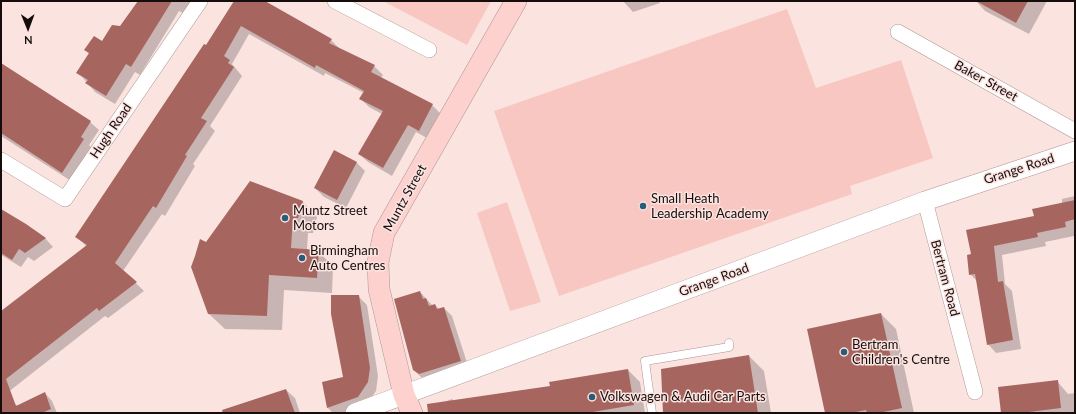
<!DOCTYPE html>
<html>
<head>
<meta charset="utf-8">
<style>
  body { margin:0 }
  #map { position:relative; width:1076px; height:414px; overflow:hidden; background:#fbe3e0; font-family:Lato,sans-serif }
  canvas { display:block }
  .frame { position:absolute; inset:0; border:2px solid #140d0c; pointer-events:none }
  .north { position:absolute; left:8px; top:8px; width:40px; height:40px; -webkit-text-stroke:3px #fbe3e0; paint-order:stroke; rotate:179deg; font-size:11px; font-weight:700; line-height:16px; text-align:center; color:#140d0c }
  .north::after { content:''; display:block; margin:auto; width:14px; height:18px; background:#140d0c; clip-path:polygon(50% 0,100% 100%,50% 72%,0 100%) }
</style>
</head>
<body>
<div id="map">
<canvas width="1076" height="414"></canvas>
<div class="frame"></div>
<div class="north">N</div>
</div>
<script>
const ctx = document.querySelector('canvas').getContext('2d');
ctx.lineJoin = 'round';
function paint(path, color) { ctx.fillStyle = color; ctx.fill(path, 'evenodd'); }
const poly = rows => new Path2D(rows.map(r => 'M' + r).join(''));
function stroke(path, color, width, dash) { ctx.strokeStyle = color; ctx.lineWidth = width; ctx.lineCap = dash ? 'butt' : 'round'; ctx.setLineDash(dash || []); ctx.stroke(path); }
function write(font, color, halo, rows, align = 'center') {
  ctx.font = font + ' Lato,sans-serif'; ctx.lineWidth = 3; ctx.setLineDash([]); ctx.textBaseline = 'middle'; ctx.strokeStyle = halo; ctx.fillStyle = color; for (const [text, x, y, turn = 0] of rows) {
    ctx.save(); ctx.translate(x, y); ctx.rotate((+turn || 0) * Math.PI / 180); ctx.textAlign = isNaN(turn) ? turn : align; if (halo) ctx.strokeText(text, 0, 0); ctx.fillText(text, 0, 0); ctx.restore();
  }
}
const green = poly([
  [383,1,491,1,467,45],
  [787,9,816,88,901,60,933,158,850,186,852,194,559,296,494,111],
  [507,202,541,302,510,311,477,213]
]);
const shadow = poly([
  [139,1,191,1,183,13,179,11,140,75,135,72,115,104,95,92,78,72,90,54,85,50,102,42,121,28],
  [235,1,263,1,331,40,339,48,374,66,383,75,381,78,432,105,441,114,427,138,416,132,392,176,368,162,359,154,382,114,369,107,361,99,364,93,325,73,324,76,249,34,232,64,242,76,210,126,215,131,193,164,195,166,165,216,162,214,123,271,144,291,108,318,105,316,7,393,1,387,1,313,86,246,76,236,207,47],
  [623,1,659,1,660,3,633,12],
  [976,1,1047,1,1029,34,985,11],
  [1,65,90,122,99,130,89,145,92,148,71,181,1,136],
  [356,162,365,171,346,208,324,197,315,188],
  [1075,196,1074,236,1045,242,1046,246,1002,255,1005,284,1012,291,1021,349,996,353,988,344,978,282,970,274,968,256,1035,217,1062,204,1062,199],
  [302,201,317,217,313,233,308,233,307,250,318,251,333,266,332,293,284,290,282,330,225,329,209,314,206,244],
  [1,211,45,238,53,247,34,261,28,257,21,267,1,255],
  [420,292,433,306,435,305,439,309,444,308,452,316,469,369,423,379,414,370],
  [358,296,367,305,378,376,376,391,366,405,345,413,333,413,328,408,344,378],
  [881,314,896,329,914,413,826,413],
  [749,356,764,371,771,413,665,413],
  [628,370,640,382,645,413,439,413,436,405,452,399,454,401,509,393,509,392,551,387],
  [1057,381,1068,394,1075,393,1075,413,1002,413],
  [286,390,295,398,300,413,218,413],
  [45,393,52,401,57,413,1,413,1,410,14,403,18,406]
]);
const building = poly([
  [138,1,172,1,131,67,126,64,106,96,85,83,88,80,76,73,89,53,84,50,94,36,102,41,112,25,120,26],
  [234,1,265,1,332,39,329,43,375,65,371,72,433,104,419,131,408,125,383,168,358,154,383,111,359,99,364,91,316,65,315,68,241,26,224,56,230,60,228,63,234,67,201,118,207,121,185,155,187,156,156,208,153,206,115,263,137,282,99,311,97,308,6,379,16,406,45,392,51,409,42,413,1,413,1,311,87,245,75,237,204,44,206,45],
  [976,1,1028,1,1016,23],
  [1,63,91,121,81,137,84,139,62,173,1,133],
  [334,150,357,162,337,200,314,188],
  [250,181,303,201,298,218,293,218,291,248,319,250,317,278,269,275,267,316,208,314,191,267,195,256,200,239,206,242],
  [1075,200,1075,219,1065,222,1066,227,1037,233,1038,237,994,246,998,282,1003,281,1013,340,987,345,975,274,969,275,967,255,971,254,966,230,1034,216,1032,209],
  [1,209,26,224,46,238,25,253,19,249,12,260,1,253],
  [420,291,423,299,426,298,429,306,435,304,437,309,444,307,461,361,419,374,413,370,394,299],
  [331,295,359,295,370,368,368,382,358,397,327,408,322,382,343,377,331,314],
  [881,313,902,408,879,413,867,413,866,410,851,413,825,413,807,329],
  [749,355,758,413,663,413,661,369],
  [628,369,634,405,587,413,428,413,427,404,550,386,549,382],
  [1058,380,1061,408,1021,413,1001,413,998,387],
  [286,389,295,413,223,413,222,410]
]);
const service = poly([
  [652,413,645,361,729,347,729,343]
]);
const minor = poly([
  [335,1,429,50],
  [898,32,1075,131],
  [1,160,65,199,200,1],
  [925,201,975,392]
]);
const tertiary = poly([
  [355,413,925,201,1075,151]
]);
const secondary = poly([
  [412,413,404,395,379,289,378,262,384,233,516,1]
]);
const markers = [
  [643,206,4,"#2a5c7a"],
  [285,218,4,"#2a5c7a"],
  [302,258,4,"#2a5c7a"],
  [844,352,4,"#2a5c7a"],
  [592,397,4,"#2a5c7a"]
];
const streetNames = [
  ["Baker Street",986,81,29],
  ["Hugh Road",111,131,-56],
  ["Grange Road",1019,169,-18],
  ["Muntz Street",405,198,-61],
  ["Bertram Road",945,278,75],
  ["Grange Road",714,280,-20]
];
const poiNames = [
  ["Small Heath",651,199],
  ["Leadership Academy",651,214],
  ["Muntz Street",293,211],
  ["Motors",293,226],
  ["Birmingham",310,251],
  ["Auto Centres",310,266],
  ["Bertram",852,345],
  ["Children's Centre",852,360],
  ["Volkswagen & Audi Car Parts",600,397]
];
paint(green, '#f8c7c1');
paint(shadow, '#0003');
paint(building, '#a6665f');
stroke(service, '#ac9592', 9);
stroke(minor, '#ac9592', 16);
stroke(tertiary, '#ac9592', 20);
stroke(secondary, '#ac9592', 22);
stroke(service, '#fff', 8);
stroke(minor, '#fff', 15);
stroke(tertiary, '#fff', 19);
stroke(secondary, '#fcd1ce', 21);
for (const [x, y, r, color] of markers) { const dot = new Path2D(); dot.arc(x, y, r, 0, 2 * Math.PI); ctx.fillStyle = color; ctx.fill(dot); stroke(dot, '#fbe3e0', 1.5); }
write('13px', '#140d0c', '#fbe3e0', streetNames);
write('13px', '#140d0c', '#fbe3e0', poiNames, 'left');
</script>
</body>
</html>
